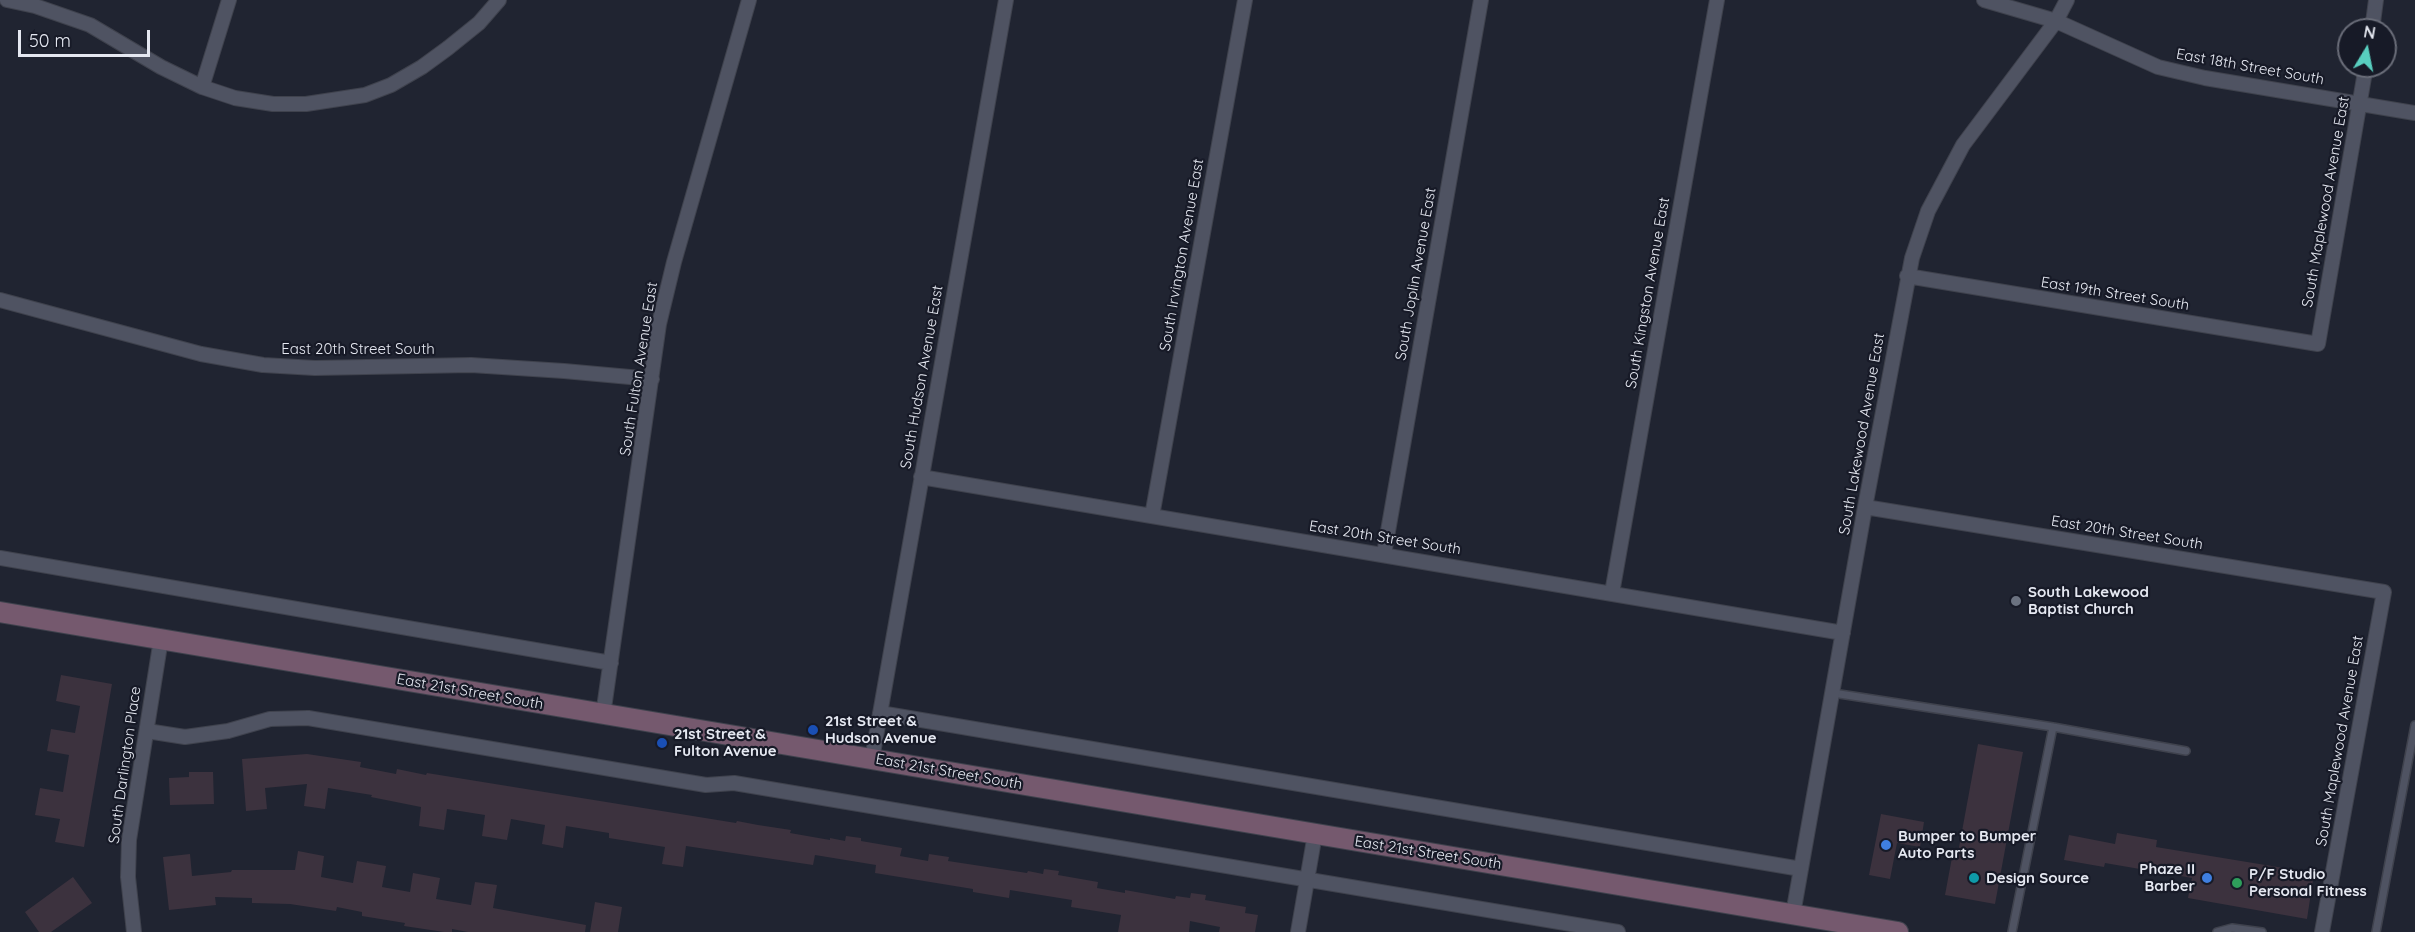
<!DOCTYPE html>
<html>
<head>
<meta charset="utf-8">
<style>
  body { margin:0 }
  #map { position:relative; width:2415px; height:932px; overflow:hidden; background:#202431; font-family:Quicksand,sans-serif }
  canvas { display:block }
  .north { position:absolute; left:2337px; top:18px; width:60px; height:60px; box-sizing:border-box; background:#171a27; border:2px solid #696c78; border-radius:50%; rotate:10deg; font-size:16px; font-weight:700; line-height:24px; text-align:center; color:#e5e8f1 }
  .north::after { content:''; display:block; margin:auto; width:21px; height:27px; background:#58cebf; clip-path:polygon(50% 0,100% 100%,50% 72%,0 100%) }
  .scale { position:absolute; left:18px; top:30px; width:132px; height:27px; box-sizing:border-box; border:3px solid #e5e8f1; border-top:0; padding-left:8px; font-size:18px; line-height:21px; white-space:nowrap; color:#e5e8f1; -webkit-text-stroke:4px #171a27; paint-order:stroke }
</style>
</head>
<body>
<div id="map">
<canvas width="2415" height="932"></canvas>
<div class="north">N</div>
<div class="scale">50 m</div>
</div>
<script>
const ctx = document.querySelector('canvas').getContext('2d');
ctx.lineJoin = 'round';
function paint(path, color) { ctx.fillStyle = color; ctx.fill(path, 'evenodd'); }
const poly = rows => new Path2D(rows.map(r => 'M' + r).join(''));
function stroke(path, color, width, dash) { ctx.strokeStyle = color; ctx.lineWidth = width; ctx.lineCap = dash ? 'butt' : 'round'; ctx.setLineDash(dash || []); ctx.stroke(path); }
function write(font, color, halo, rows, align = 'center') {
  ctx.font = font + ' Quicksand,sans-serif'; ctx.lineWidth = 4.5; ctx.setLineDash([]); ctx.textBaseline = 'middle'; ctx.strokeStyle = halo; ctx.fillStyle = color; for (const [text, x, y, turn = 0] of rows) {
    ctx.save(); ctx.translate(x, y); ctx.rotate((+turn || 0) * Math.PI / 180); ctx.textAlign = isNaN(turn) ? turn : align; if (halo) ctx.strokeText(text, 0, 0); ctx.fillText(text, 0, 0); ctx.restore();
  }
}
const building = poly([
  [61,675,112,684,84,847,55,842,60,819,35,815,40,788,63,792,69,755,47,751,51,729,75,733,80,706,56,701],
  [1978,744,2023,752,1995,904,1945,895,1953,852,1958,853],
  [307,754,361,762,360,767,396,774,397,769,426,775,427,773,736,823,737,821,758,825,791,830,790,833,830,840,830,838,845,841,846,836,861,838,861,841,902,848,900,856,928,861,929,854,949,857,948,861,1027,873,1028,871,1043,874,1044,869,1059,871,1058,875,1098,882,1097,888,1125,893,1125,890,1175,899,1176,896,1190,898,1191,893,1206,895,1205,900,1246,907,1245,913,1258,915,1255,932,1219,932,1220,927,1190,921,1189,932,1118,932,1121,915,1071,907,1072,900,1010,890,1009,898,973,892,973,889,875,873,876,865,815,855,813,865,686,846,683,867,662,864,665,847,609,838,609,833,566,826,563,848,542,844,545,825,511,819,507,840,482,836,485,815,447,809,444,830,419,826,421,807,371,797,372,795,328,788,325,809,304,806,307,784,265,788,267,809,246,811,242,759],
  [189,772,213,772,214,804,170,805,169,778,189,777],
  [1881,814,1924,822,1920,847,1897,843,1890,879,1869,875],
  [2117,833,2157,840,2156,847,2314,873,2307,919,2188,898,2192,878,2105,863,2104,867,2064,860,2069,835,2115,844],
  [298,851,324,856,321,877,353,883,357,861,386,866,382,887,410,892,413,873,440,878,436,899,471,905,475,882,497,885,493,908,586,925,585,932,468,932,452,929,452,932,444,932,404,926,405,923,362,916,362,912,337,907,336,911,290,904,252,903,252,898,215,897,216,905,169,910,163,857,190,854,192,876,231,872,232,870,295,870],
  [73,877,92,903,51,932,39,932,25,912],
  [595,902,622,907,618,932,590,932]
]);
const service = poly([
  [1833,693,2053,727,2186,751],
  [2012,932,2053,727],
  [2217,932,2232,928,2262,932],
  [2376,932,2415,725]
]);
const minor = poly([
  [7,0,35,6,90,25,161,67,202,87,235,98,273,104,306,104,365,95,391,85,422,67,448,48,479,23,499,0],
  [1984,0,2056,21,2158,67,2205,78,2415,113],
  [2372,30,2376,0],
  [202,87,229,0],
  [1907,276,2318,344,2366,66],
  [0,300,201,354,263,365,315,368,471,365,564,371,652,379],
  [921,477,1843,633],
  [1865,507,2384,592,2322,932],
  [1152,516,1245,0],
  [1384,554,1481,0],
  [0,558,611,663],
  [1612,593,1717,0],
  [880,713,1801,869],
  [603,715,659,324,674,262,749,0],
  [147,731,185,737,228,731,270,719,308,718,706,785,734,783,1618,932],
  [872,759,1006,0],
  [1793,914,1865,507,1912,258,1928,211,1963,145,2056,21,2067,0],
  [134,932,128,877,129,840,161,639],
  [1298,932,1315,834]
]);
const secondary = poly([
  [0,612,1898,932]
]);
const markers = [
  [2016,601,6,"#6b7280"],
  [813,730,6,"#1a4fb4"],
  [662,743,6,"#1a4fb4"],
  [1886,845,6,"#3f7fe0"],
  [1974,878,6,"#0f9aa8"],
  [2207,878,6,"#3f7fe0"],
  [2237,883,6,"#2e9e5b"]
];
const streetNames = [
  ["East 18th Street South",2250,67,10],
  ["South Maplewood Avenue East",2326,202,-80],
  ["South Irvington Avenue East",1182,255,-80],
  ["South Joplin Avenue East",1416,274,-80],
  ["South Kingston Avenue East",1648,293,-80],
  ["East 19th Street South",2115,294,9],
  ["East 20th Street South",358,349],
  ["South Fulton Avenue East",639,369,-81],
  ["South Hudson Avenue East",922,377,-80],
  ["South Lakewood Avenue East",1862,434,-80],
  ["East 20th Street South",2127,533,9],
  ["East 20th Street South",1385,538,9],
  ["East 21st Street South",470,692,10],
  ["South Maplewood Avenue East",2340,741,-80],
  ["South Darlington Place",125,765,-82],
  ["East 21st Street South",949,772,10],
  ["East 21st Street South",1428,853,9]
];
const poiNames = [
  ["South Lakewood",2028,592],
  ["Baptist Church",2028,609],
  ["21st Street &",825,721],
  ["Hudson Avenue",825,738],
  ["21st Street &",674,734],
  ["Fulton Avenue",674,751],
  ["Bumper to Bumper",1898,836],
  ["Auto Parts",1898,853],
  ["Phaze II",2195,869,"right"],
  ["Barber",2195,886,"right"],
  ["P/F Studio",2249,874],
  ["Personal Fitness",2249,891],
  ["Design Source",1986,878]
];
paint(building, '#3c323e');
stroke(service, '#3f424d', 10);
stroke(minor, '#3f424d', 16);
stroke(secondary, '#3f424d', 22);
stroke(service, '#4f5362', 7);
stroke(minor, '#4f5362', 14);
stroke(secondary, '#75596e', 20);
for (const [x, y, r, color] of markers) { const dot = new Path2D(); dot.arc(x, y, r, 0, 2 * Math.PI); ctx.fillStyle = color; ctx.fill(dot); stroke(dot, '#171a27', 2); }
write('15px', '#e5e8f1', '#171a27', streetNames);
write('bold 15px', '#e5e8f1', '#171a27', poiNames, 'left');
</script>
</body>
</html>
